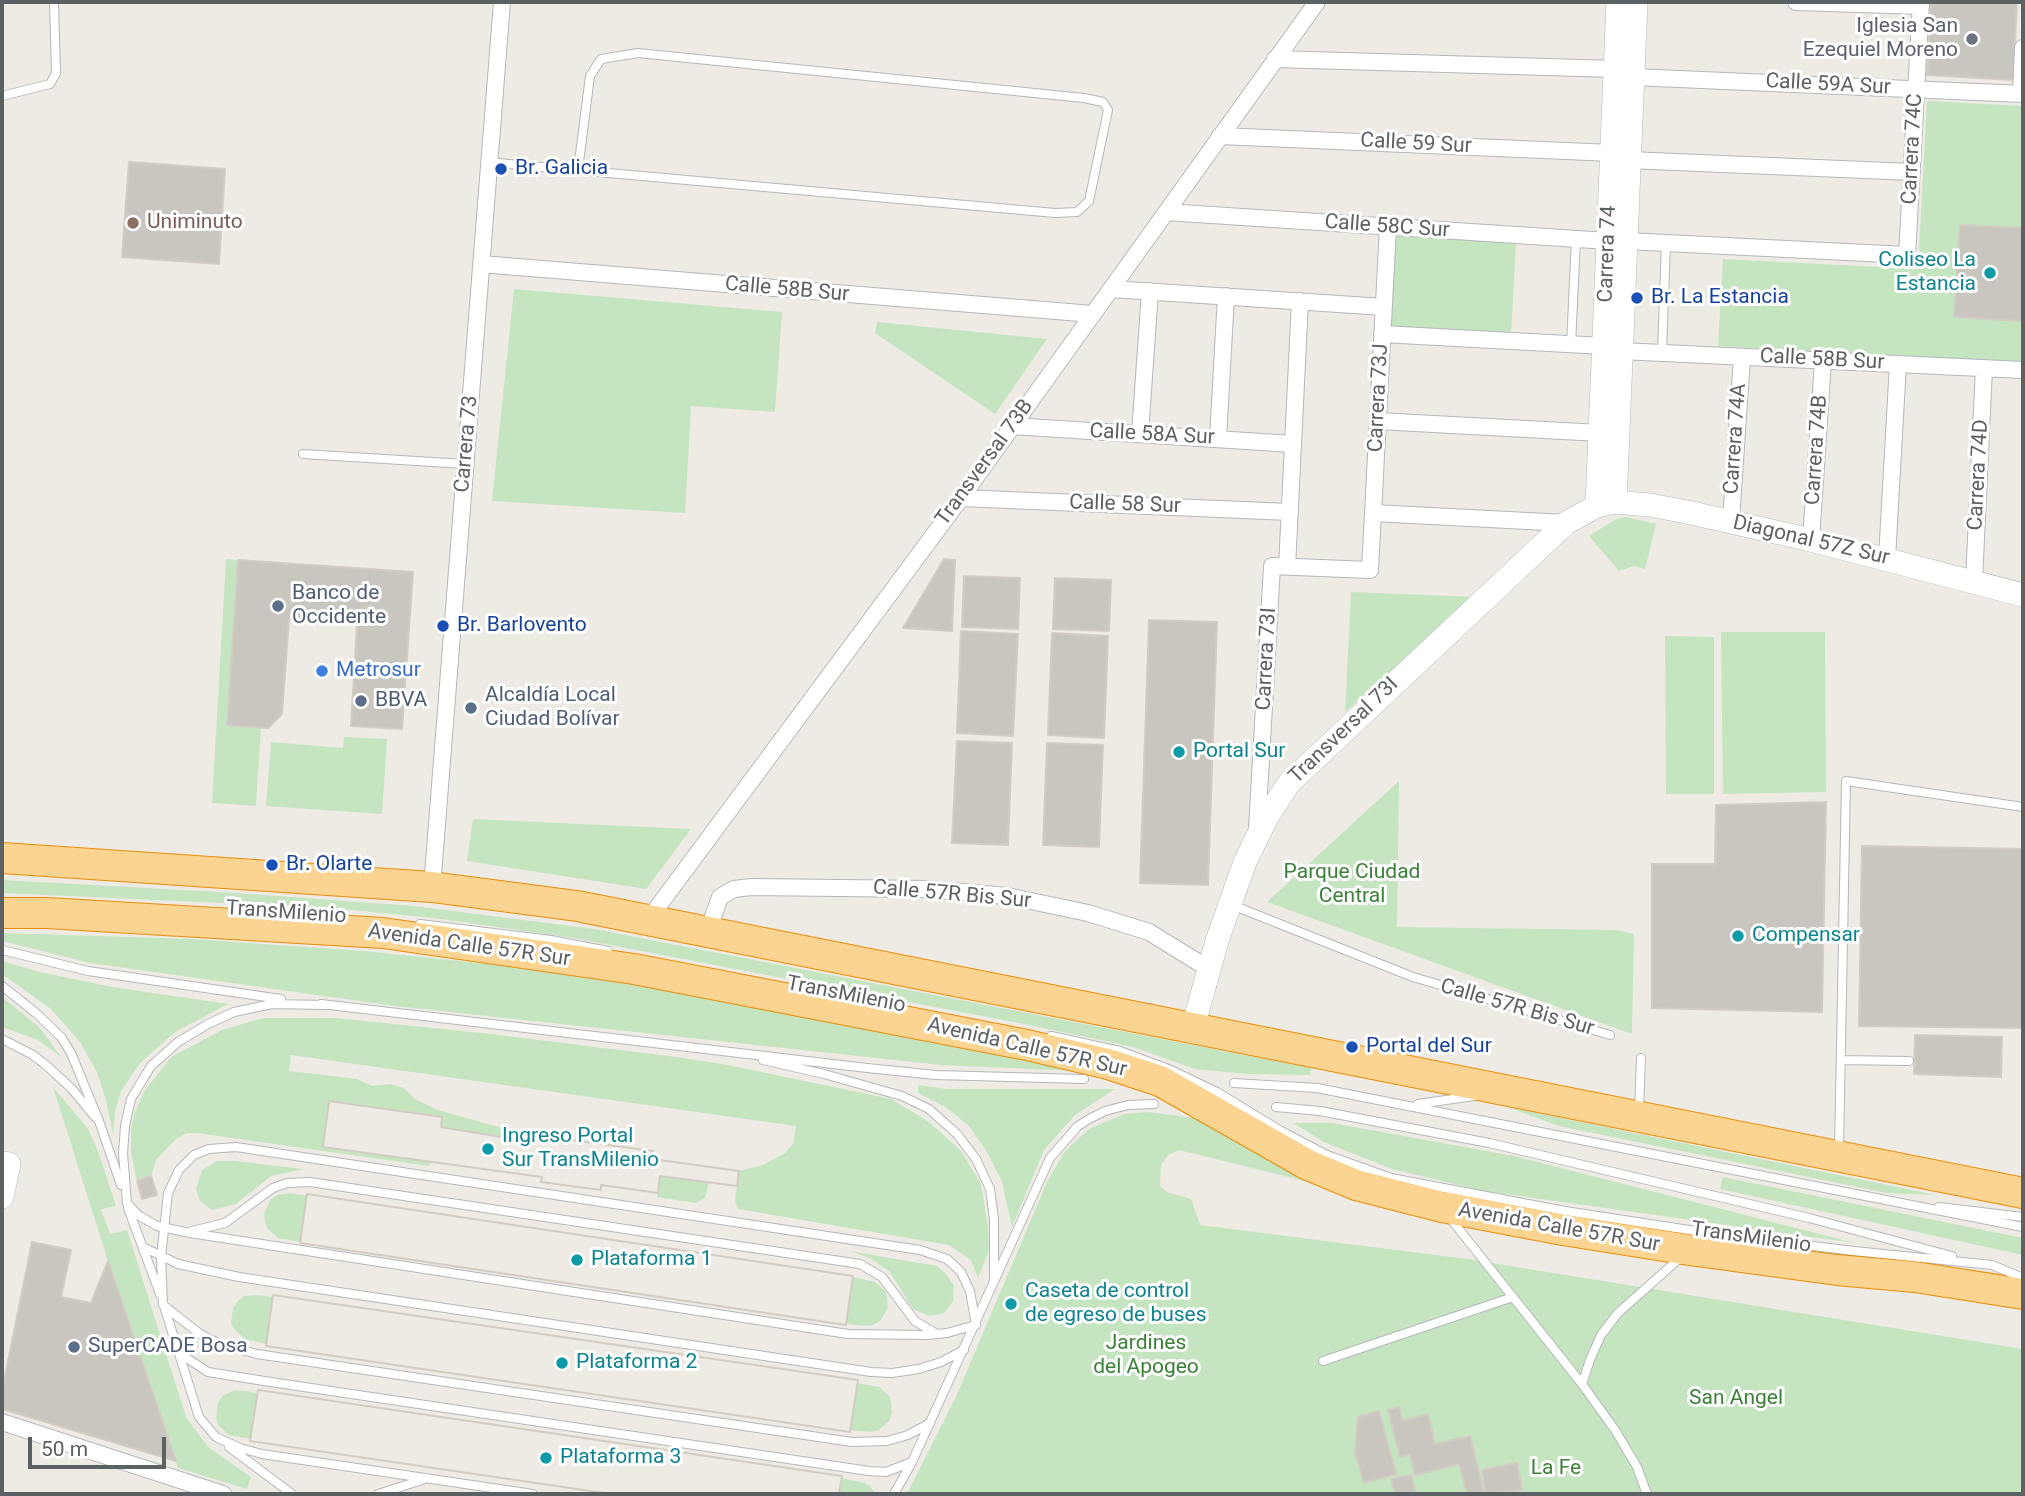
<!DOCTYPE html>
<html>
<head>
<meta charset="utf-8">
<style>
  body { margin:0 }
  #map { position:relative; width:2025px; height:1496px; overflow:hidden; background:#eeebe4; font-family:Roboto,sans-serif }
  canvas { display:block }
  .frame { position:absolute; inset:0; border:4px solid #5c6164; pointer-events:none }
  .scale { position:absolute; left:28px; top:1437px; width:138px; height:32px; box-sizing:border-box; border:4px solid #5c6164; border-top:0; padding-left:9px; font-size:21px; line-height:24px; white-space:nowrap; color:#5c6164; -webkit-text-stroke:5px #fff; paint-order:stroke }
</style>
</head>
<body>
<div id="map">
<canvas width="2025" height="1496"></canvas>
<div class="frame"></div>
<div class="scale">50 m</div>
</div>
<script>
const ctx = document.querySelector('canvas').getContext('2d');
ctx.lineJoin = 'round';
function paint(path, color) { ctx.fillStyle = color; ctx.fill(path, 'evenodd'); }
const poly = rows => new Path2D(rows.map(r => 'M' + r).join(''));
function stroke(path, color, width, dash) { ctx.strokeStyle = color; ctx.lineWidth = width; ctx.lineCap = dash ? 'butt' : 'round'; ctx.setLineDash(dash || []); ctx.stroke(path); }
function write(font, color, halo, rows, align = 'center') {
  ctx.font = font + ' Roboto,sans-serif'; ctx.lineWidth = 6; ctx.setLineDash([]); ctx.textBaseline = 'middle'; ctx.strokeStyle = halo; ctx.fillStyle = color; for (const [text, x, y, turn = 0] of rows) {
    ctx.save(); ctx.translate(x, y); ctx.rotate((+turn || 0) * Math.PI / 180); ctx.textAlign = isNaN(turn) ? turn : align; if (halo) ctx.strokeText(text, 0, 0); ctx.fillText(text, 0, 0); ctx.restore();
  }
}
const green = poly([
  [1927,101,2023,106,2023,364,1718,346,1723,259,1918,269],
  [1395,236,1516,243,1511,334,1389,327],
  [514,289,782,312,775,412,691,406,685,513,492,501],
  [877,322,1047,339,995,414,875,333],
  [1626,517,1656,524,1645,569,1634,566,1619,571,1589,536,1616,519],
  [226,559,238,560,227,725,261,728,256,806,212,803],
  [1351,592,1477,597,1345,712],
  [1721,632,1825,632,1826,792,1723,794],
  [1665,636,1714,637,1714,794,1666,794],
  [344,737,387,739,382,814,266,806,271,742,343,748],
  [1399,781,1397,927,1617,930,1634,934,1632,1034,1267,902],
  [473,819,691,829,646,889,467,861],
  [2,880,237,893,414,906,594,929,1311,1068,1310,1075,1248,1074,1195,1069,1133,1047,1019,1023,573,938,434,918,331,908,2,893],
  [2,933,192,939,364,951,545,970,822,1017,1079,1071,941,1065,395,1006,90,963,2,941],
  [2,961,40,972,112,987,228,1004,175,1032,140,1063,121,1091,115,1112,113,1134,106,1100,97,1072,80,1042,51,1009,2,974],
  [2,997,40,1028,61,1057,38,1040,2,1027],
  [263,1018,335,1018,482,1033,676,1057,728,1065,891,1099,929,1122,961,1151,981,1184,988,1226,989,1250,978,1278,971,1260,949,1245,738,1209,735,1201,739,1171,763,1165,785,1153,793,1144,796,1126,291,1055,289,1071,357,1079,372,1086,391,1084,404,1088,415,1099,438,1110,520,1133,519,1140,441,1127,441,1117,330,1101,323,1147,430,1162,429,1166,197,1133,187,1133,176,1139,156,1160,151,1176,137,1181,131,1152,131,1129,135,1112,144,1092,171,1057,222,1030],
  [918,1085,947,1089,1115,1089,1075,1115,1044,1150,1012,1227,1002,1182,987,1152,969,1126,947,1108,918,1093],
  [53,1087,88,1129,98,1151,116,1206,101,1209,110,1234,127,1230,186,1417,208,1447,251,1477,247,1489,178,1468,108,1261],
  [1507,1107,1936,1195,1887,1193,1559,1126],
  [1149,1112,1194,1118,1313,1183,1179,1150,1168,1155,1161,1165,1160,1186,1167,1192,1191,1199,1200,1225,1467,1259,2023,1349,2023,1494,907,1494,956,1397,1047,1182,1065,1151,1089,1129,1124,1114],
  [1293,1123,1332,1123,1514,1156,1855,1243,1484,1191,1392,1169,1324,1142],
  [217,1161,235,1161,304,1169,271,1176,236,1204,212,1210,200,1201,196,1189,202,1170],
  [660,1176,709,1182,705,1198,696,1203,657,1197],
  [1723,1177,2023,1238,2023,1255,1720,1189],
  [291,1193,307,1196,300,1242,278,1238,267,1228,265,1221,264,1213,271,1199,278,1195],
  [849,1251,937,1266,946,1274,954,1286,953,1301,944,1313,929,1316,913,1309,890,1272,870,1258],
  [853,1277,875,1282,886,1291,888,1307,881,1320,875,1324,868,1326,846,1324],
  [257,1295,273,1297,266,1344,245,1339,234,1329,231,1323,233,1308,238,1301,244,1296],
  [857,1383,879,1387,890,1397,892,1412,890,1420,879,1430,872,1432,850,1430],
  [235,1390,258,1393,251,1439,229,1435,218,1425,216,1418,218,1403,222,1396],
  [842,1478,864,1483,870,1486,875,1494,839,1494]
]);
const building = poly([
  [1931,2,2017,2,2013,80,1927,75,1931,2],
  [129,162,225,169,219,264,122,257,129,162],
  [1960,225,2023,228,2023,321,1954,317,1960,225],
  [944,559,955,560,952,631,903,628,944,559],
  [238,560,413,572,402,729,351,726,357,624,289,619,282,714,268,728,227,725,238,560],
  [964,576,1020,578,1018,629,962,627,964,576],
  [1055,578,1111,580,1109,631,1053,629,1055,578],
  [1149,620,1217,622,1208,885,1140,883,1149,620],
  [961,631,1018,634,1013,736,957,733,961,631],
  [1052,633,1108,636,1104,738,1048,735,1052,633],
  [957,741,1012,743,1008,845,952,843,957,741],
  [1047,743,1103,745,1099,847,1043,845,1047,743],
  [1826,802,1822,1012,1652,1008,1652,864,1715,864,1716,805,1826,802],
  [1862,846,2023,849,2023,1028,1859,1026,1862,846],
  [1915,1035,2002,1037,2001,1077,1914,1074,1915,1035],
  [329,1101,442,1117,441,1127,519,1140,520,1133,653,1151,652,1159,739,1171,737,1186,660,1176,658,1193,601,1185,601,1190,541,1182,542,1177,323,1147,329,1101],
  [329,1101,442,1117,441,1127,519,1140,520,1133,653,1151,652,1159,739,1171,737,1186,660,1176,658,1193,601,1185,601,1190,541,1182,542,1177,323,1147,329,1101],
  [151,1176,157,1195,142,1199,137,1181,151,1176],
  [307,1194,853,1276,846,1325,300,1243,307,1194],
  [307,1194,853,1276,846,1325,300,1243,307,1194],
  [32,1242,71,1250,61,1297,91,1303,108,1261,176,1461,2,1409,2,1391,32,1242],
  [273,1295,858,1380,850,1432,266,1346,273,1295],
  [273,1295,858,1380,850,1432,266,1346,273,1295],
  [1008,1297,1018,1301,1013,1311,1004,1307,1008,1297],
  [258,1390,842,1476,839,1494,611,1494,250,1441,258,1390],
  [258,1390,842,1476,839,1494,611,1494,250,1441,258,1390],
  [1399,1407,1403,1421,1428,1414,1435,1444,1470,1436,1484,1494,1467,1494,1459,1464,1415,1475,1410,1454,1400,1457,1388,1410,1399,1407],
  [1379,1411,1396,1474,1364,1483,1355,1453,1358,1417,1379,1411],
  [1517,1463,1522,1490,1486,1494,1482,1470,1517,1463],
  [1411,1475,1416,1494,1395,1494,1391,1479,1411,1475]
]);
const lane = poly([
  [2,96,50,84,56,73,54,2],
  [489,162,519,165,1055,213,1077,212,1089,201,1108,110,1103,102,1084,98,638,53,601,59,590,76,578,170],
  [1571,345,1576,239],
  [1662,353,1666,243],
  [303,454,465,464],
  [1232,905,1413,977,1610,1035],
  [235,909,334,916],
  [420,924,551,940,608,951],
  [2,950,88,971,281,999],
  [2,986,36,1013,61,1037,71,1053,99,1121,121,1185],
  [321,1004,867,1068,936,1075,1084,1079],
  [326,1005,272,1004,234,1012,208,1024,178,1042,151,1066,131,1099,125,1126,123,1153,127,1203,138,1215,157,1226,190,1233,848,1334,927,1335,947,1333,976,1325],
  [1051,1036,1120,1051,1171,1070,1217,1092,1281,1131,1327,1155,1391,1178,1565,1211,1715,1234,1854,1251,1992,1265,2023,1278],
  [2,1039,33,1055,47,1066,72,1089,95,1117],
  [763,1060,824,1074,902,1096,929,1109,957,1134,976,1159,990,1189,994,1219,994,1278],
  [1841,1060,1909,1061],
  [1234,1083,1317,1088,2023,1227],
  [1418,1104,1474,1096],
  [1276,1107,1320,1111,1489,1143,1809,1218,1952,1256],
  [1639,1110,1641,1058],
  [1839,1150,1846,781,2023,807],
  [1939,1207,2023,1217],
  [128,1208,160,1294],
  [1450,1218,1582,1384,1615,1430,1637,1467,1647,1494],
  [192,1231,225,1223,273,1188,287,1183,310,1182,860,1264,882,1277,915,1321,935,1333],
  [143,1247,178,1264,239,1277,871,1372,892,1373,919,1369,941,1362,964,1350],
  [164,1306,199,1417,216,1437,240,1448,262,1454,533,1494],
  [179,1353,208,1372,264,1381,869,1471,886,1472,912,1462],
  [1323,1361,1513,1297],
  [1582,1384,1590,1360,1601,1335,1618,1313,1681,1257],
  [930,1423,908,1435,887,1441,852,1442,257,1354,222,1345,200,1334,163,1305,161,1257,168,1193,179,1170,194,1155,209,1149,236,1147,920,1250,947,1259,961,1272,970,1291,976,1325],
  [229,1447,292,1494],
  [378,1494,422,1480],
  [894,1494,912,1462,1050,1158,1078,1126,1089,1119,1105,1111,1128,1105,1154,1104]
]);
const street = poly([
  [1796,2,1921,6],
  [1275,59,1615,69],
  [1633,77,2023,94],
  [2021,94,2023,48],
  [1220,136,1612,153],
  [1629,160,1912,172],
  [1166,212,1608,241],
  [1626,241,1907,255,1921,2],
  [481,264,1093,314],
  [1111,289,1384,307],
  [1382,334,1604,346],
  [1621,351,2023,370],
  [1378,421,1600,433],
  [1012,426,1293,444],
  [1140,434,1150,291],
  [1218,439,1226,296],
  [961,498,1290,512],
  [1373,513,1566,523],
  [1731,521,1742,357],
  [1811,540,1823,361],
  [1887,558,1898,364],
  [1287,567,1300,301],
  [1974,581,1984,368],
  [1257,829,1272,566,1370,570,1388,227],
  [432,887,502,2],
  [648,920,961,498,1317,2],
  [708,931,720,897,734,889,751,887,928,889,1007,896,1088,913,1149,932,1209,969],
  [2,1422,223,1494]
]);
const secondary = poly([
  [1615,502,1636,2],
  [1597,506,1618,2],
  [1193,1027,1217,941,1245,862,1267,817,1289,783,1566,523,1597,506,1615,502,1650,505,1687,512,1811,540,2023,595],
  [2,1163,9,1164,2,1197]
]);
const highway = poly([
  [2,858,432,887,577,906,2023,1193],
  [2,913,47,913,383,933,634,969,1027,1045,1108,1064,1160,1081,1308,1165,1356,1185,1442,1207,1563,1230,1689,1250,1837,1270,1915,1277,2023,1294]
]);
const markers = [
  [1972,39,7,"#6b7280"],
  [501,169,7,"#1a4fb4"],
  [133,223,7,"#8d6e63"],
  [1990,273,7,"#0f9aa8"],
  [1637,298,7,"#1a4fb4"],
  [278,606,7,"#5c6f8a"],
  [443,626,7,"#1a4fb4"],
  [322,671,7,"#3f7fe0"],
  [361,701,7,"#5c6f8a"],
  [471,708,7,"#5c6f8a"],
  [1179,752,7,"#0f9aa8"],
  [272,865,7,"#1a4fb4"],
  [1738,936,7,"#0f9aa8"],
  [1352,1047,7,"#1a4fb4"],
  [488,1149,7,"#0f9aa8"],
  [577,1260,7,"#0f9aa8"],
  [1011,1304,7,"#0f9aa8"],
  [74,1347,7,"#5c6f8a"],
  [562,1363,7,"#0f9aa8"],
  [546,1458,7,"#0f9aa8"]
];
const worshipNames = [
  ["Iglesia San",1958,27],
  ["Ezequiel Moreno",1958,51]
];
const streetNames = [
  ["Calle 59A Sur",1828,85,3],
  ["Calle 59 Sur",1416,144,3],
  ["Carrera 74C",1913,149,-87],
  ["Calle 58C Sur",1387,227,4],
  ["Carrera 74",1608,254,-88],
  ["Calle 58B Sur",787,290,5],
  ["Calle 58B Sur",1822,360,3],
  ["Carrera 73J",1379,398,-87],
  ["Calle 58A Sur",1152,435,3],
  ["Carrera 74A",1736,439,-86],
  ["Carrera 73",467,444,-85],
  ["Carrera 74B",1817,450,-86],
  ["Transversal 73B",985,463,-54],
  ["Carrera 74D",1979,475,-87],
  ["Calle 58 Sur",1125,505,2],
  ["Diagonal 57Z Sur",1811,541,13],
  ["Carrera 73I",1267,659,-87],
  ["Transversal 73I",1344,731,-44],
  ["Calle 57R Bis Sur",952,895,5],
  ["TransMilenio",286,913,4],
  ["Avenida Calle 57R Sur",469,946,8],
  ["TransMilenio",846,995,11],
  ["Calle 57R Bis Sur",1517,1008,16],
  ["Avenida Calle 57R Sur",1027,1048,13],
  ["Avenida Calle 57R Sur",1559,1228,10],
  ["TransMilenio",1751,1238,8]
];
const transitNames = [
  ["Br. Galicia",515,169],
  ["Br. La Estancia",1651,298],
  ["Br. Barlovento",457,626],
  ["Br. Olarte",286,865],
  ["Portal del Sur",1366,1047]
];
const educationNames = [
  ["Uniminuto",147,223]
];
const cultureNames = [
  ["Coliseo La",1976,261,"right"],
  ["Estancia",1976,285,"right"],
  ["Portal Sur",1193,752],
  ["Compensar",1752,936],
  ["Ingreso Portal",502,1137],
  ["Sur TransMilenio",502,1161],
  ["Plataforma 1",591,1260],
  ["Caseta de control",1025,1292],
  ["de egreso de buses",1025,1316],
  ["Plataforma 2",576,1363],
  ["Plataforma 3",560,1458]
];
const serviceNames = [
  ["Banco de",292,594],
  ["Occidente",292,618],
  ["Alcaldía Local",485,696],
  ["Ciudad Bolívar",485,720],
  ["BBVA",375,701],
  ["SuperCADE Bosa",88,1347]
];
const shopNames = [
  ["Metrosur",336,671]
];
const parkNames = [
  ["Parque Ciudad",1352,873],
  ["Central",1352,897],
  ["Jardines",1146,1344],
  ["del Apogeo",1146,1368],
  ["San Angel",1736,1399],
  ["La Fe",1556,1469]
];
paint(green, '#c5e5c1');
paint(building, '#c9c6c0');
stroke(building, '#d3ccc3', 2);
stroke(lane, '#b5b7bb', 10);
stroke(street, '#b5b7bb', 18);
stroke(secondary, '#b3b8bb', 24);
stroke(highway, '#eb8c07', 32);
stroke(lane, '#fff', 8);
stroke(street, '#fff', 16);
stroke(secondary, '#fff', 23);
stroke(highway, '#fad490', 30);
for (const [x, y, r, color] of markers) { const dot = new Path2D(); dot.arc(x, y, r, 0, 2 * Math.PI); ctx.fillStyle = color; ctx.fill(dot); stroke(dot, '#fff', 2.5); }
write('21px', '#5b616d', '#fff', worshipNames, 'right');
write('21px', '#5c6164', '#fff', streetNames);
write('21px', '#164399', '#fff', transitNames, 'left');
write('21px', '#785e54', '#fff', educationNames, 'left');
write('21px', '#0d838f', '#fff', cultureNames, 'left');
write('21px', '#4e5e75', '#fff', serviceNames, 'left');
write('21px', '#366cbe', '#fff', shopNames, 'left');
write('21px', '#3b8137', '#fff', parkNames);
</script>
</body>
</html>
